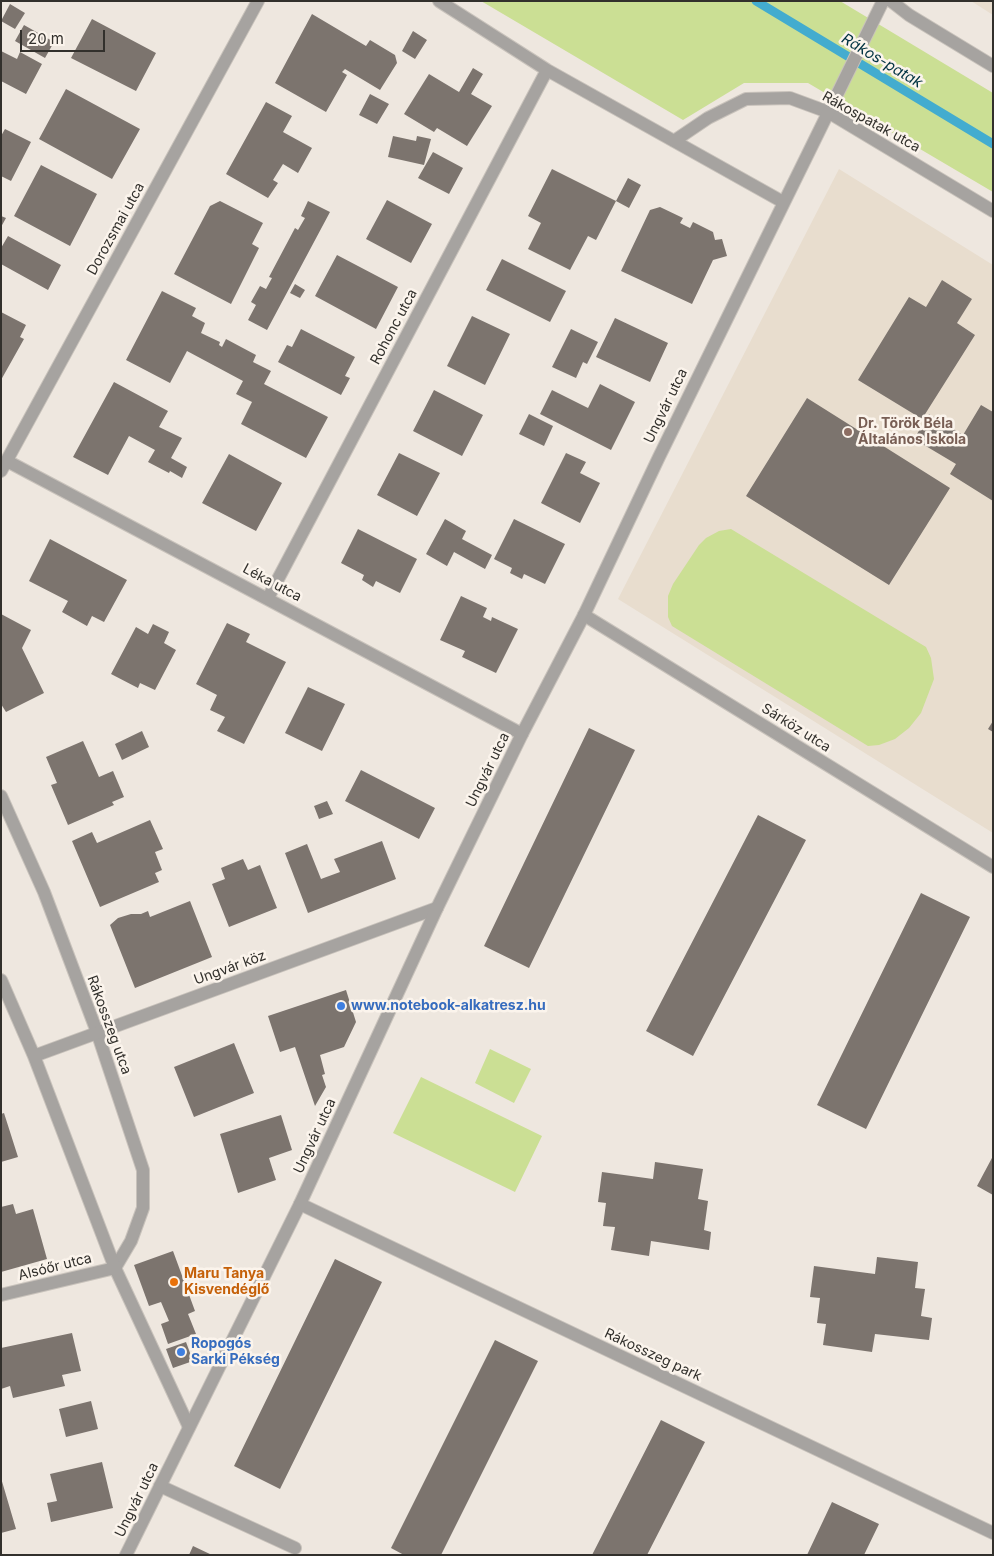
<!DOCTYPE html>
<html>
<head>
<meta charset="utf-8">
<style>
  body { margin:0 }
  #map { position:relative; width:994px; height:1556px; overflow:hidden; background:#eee7df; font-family:Inter,sans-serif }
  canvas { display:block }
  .frame { position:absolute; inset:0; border:2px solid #32302c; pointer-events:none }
  .scale { position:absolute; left:20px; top:30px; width:85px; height:22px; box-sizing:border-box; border:2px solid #32302c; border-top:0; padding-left:6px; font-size:15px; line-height:18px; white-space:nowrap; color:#32302c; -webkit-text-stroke:4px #fbf4ec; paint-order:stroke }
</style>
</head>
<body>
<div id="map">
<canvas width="994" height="1556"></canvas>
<div class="frame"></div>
<div class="scale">20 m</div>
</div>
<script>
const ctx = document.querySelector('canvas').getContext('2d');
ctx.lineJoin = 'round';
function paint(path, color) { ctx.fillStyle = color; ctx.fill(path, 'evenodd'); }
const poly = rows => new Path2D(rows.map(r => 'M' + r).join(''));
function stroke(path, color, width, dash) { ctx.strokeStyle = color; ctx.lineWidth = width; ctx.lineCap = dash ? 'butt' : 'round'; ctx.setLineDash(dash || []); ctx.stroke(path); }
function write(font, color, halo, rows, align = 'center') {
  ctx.font = font + ' Inter,sans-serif'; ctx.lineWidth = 5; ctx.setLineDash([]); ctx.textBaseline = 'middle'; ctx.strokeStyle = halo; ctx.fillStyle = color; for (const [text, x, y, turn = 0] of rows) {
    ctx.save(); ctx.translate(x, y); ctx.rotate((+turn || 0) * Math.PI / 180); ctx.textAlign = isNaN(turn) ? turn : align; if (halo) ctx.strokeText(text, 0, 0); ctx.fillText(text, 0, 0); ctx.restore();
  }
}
const built = poly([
  [971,1,993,1,993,15],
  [839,169,993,265,993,833,618,599]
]);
const green = poly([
  [481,1,840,1,993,93,993,192,808,83,744,83,683,120],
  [731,529,926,647,931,658,934,679,921,713,909,728,895,739,879,745,868,746,672,626,668,617,668,596,673,584,699,545,706,538,719,531],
  [490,1049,531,1069,514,1103,475,1083],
  [421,1077,542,1136,515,1192,393,1133]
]);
const stream = poly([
  [756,1,993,144]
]);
const building = poly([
  [10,4,25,13,15,29,1,21],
  [312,14,366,46,370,40,395,55,397,63,380,90,345,69,342,72,347,75,326,112,275,83],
  [92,19,156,53,136,91,71,58],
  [24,25,54,42,45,58,15,41],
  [413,31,427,40,415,59,402,51],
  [1,51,17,59,20,52,42,64,26,94,1,81],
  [473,68,483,74,471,94,492,106,467,146,437,128,434,132,404,114,429,74,459,92],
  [66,89,140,129,112,179,39,139],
  [370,94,389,104,377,124,359,115],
  [266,102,292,116,283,132,312,148,298,173,283,164,273,180,278,183,268,198,226,174],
  [5,129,31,142,11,181,1,176,1,136],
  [393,136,416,141,417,136,431,139,424,165,388,157],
  [433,152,463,168,449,194,418,178],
  [41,165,97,194,70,246,14,216],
  [552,169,616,201,596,240,588,236,570,270,528,249,541,223,528,216],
  [628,178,641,185,629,208,616,201],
  [387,200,432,224,411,263,366,239],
  [220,201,263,223,252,244,259,248,231,304,174,274,210,206],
  [308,201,330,212,267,330,248,320,256,305,251,302,260,286,266,289,272,278,269,277,295,228,298,230,305,218,301,216],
  [660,207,683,218,680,223,690,228,693,222,713,232,715,240,722,239,727,256,713,260,692,304,621,271,650,210],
  [1,216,6,218,1,227],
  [8,236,61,265,48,290,1,264,1,248],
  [337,255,398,287,376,329,315,296],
  [502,259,566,291,550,322,486,290],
  [942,280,972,299,957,323,975,335,922,419,858,380,909,297,926,307],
  [295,284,305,290,300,298,290,293],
  [162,291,196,308,192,316,205,323,201,333,220,342,219,345,222,347,226,339,256,355,253,362,271,371,264,384,328,417,306,458,241,424,252,402,236,394,243,381,187,351,170,383,126,360],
  [1,312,26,325,20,337,24,339,1,380],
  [472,316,510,334,485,385,447,366],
  [615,318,668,343,650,382,596,357],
  [301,329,355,357,345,376,350,378,341,395,278,362,287,345,292,347],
  [571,329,598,342,587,364,583,362,576,378,552,367],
  [114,382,168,411,159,427,182,438,171,458,187,467,182,478,170,471,169,473,148,462,155,450,129,436,108,475,73,457],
  [600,384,635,402,611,450,540,414,552,390,588,408],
  [434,390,483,415,462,456,413,431],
  [807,398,950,488,889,585,746,496],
  [981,405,993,412,993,501,950,474,956,464,914,439,929,414,963,435],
  [529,414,553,426,544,446,519,434],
  [399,453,440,473,417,516,377,495],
  [566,453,586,462,580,473,600,483,580,523,541,503],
  [229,454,282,483,256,531,202,503],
  [445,519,466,531,462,539,492,555,485,569,454,552,447,566,426,554],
  [514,519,565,544,545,584,524,574,522,579,510,573,512,568,494,559],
  [358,529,417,559,400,593,376,581,373,587,362,580,364,575,341,563],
  [50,539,127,580,104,622,92,616,87,626,62,612,68,601,29,581],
  [461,596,487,608,483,617,491,621,492,617,518,629,496,673,462,657,465,651,440,640],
  [1,614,31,630,22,648,44,693,6,712,1,704],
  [227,623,250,634,246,642,286,662,244,744,217,731,225,717,210,710,217,695,196,684],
  [153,624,169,632,164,643,176,650,155,690,140,683,138,688,111,674,136,627,148,634],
  [308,687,345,704,322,751,285,733],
  [993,721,993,732,988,729],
  [589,728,635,750,529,968,484,946],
  [142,731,149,747,122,760,115,744],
  [83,741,99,777,113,771,124,797,112,802,114,805,68,825,51,785,57,783,46,757],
  [361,770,435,808,419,839,345,801],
  [327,801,333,814,319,819,314,806],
  [758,815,806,840,693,1056,646,1031],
  [150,820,163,849,155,852,162,870,155,873,159,882,100,907,72,841,92,832,97,843],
  [382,841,396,879,308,913,285,853,307,844,321,879,340,872,334,859],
  [243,859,248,870,260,865,277,908,229,927,212,884,225,879,221,868],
  [921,893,970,917,866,1129,817,1105],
  [190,901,212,957,135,988,110,925,118,918,131,914,141,914,148,911,150,917],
  [346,990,356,1022,344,1047,320,1055,325,1074,322,1075,326,1087,315,1106,295,1047,280,1052,268,1016],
  [234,1043,254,1093,194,1117,174,1067],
  [4,1113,18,1157,1,1162,1,1114],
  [281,1115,292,1150,269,1158,276,1180,238,1193,220,1134],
  [993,1156,993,1195,977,1186],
  [655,1162,703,1169,698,1199,708,1201,704,1230,711,1232,709,1250,651,1241,649,1256,611,1250,615,1227,603,1226,606,1203,598,1202,602,1172,653,1179],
  [13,1204,16,1214,33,1209,47,1259,1,1272,1,1207],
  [173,1251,195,1311,188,1314,196,1334,168,1344,161,1324,169,1321,161,1302,149,1306,134,1265],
  [877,1257,918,1262,915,1288,925,1289,921,1316,932,1318,929,1340,875,1334,872,1352,823,1345,826,1324,817,1323,820,1298,810,1297,814,1266,875,1274],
  [335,1259,382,1282,280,1489,234,1466],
  [72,1333,81,1371,62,1375,65,1386,13,1398,10,1386,1,1389,1,1348],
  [495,1340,538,1361,441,1555,404,1555,391,1548],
  [186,1342,193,1361,173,1368,166,1349],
  [91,1401,98,1429,66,1437,59,1409],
  [661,1420,705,1442,647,1555,592,1555],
  [102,1462,113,1508,51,1522,47,1503,57,1501,50,1474],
  [1,1478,16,1529,1,1533],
  [832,1502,879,1524,864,1555,807,1555],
  [193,1546,212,1555,189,1555]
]);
const service = poly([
  [1,796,44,892,97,1032,143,1170,143,1208,131,1241,115,1268],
  [160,1486,295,1548]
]);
const minor = poly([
  [439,1,547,70,783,202],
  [674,141,708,118,746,99,790,98,828,112,993,211],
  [7,461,522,734],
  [1,471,258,1],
  [268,598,547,70],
  [584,615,993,867],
  [1,980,34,1056,115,1268,189,1427],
  [34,1056,437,908],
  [300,1204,993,1533],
  [1,1295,115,1268]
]);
const tertiary = poly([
  [891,1,909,15,993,66],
  [126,1555,300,1204,437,908,522,734,584,615,659,457,883,1]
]);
const markers = [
  [848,432,5,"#8d6e63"],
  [341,1006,5,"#3f7fe0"],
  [174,1282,5,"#e8710a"],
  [181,1352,5,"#3f7fe0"]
];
const streetNames = [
  ["Rákospatak utca",871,122,29],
  ["Dorozsmai utca",116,229,-61],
  ["Rohonc utca",394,327,-62],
  ["Ungvár utca",666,406,-64],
  ["Léka utca",272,583,28],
  ["Sárköz utca",796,728,32],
  ["Ungvár utca",488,770,-64],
  ["Ungvár köz",230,968,-20],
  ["Rákosszeg utca",109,1025,70],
  ["Ungvár utca",315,1136,-65],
  ["Alsóőr utca",55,1267,-14],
  ["Rákosszeg park",653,1355,25],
  ["Ungvár utca",137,1500,-64]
];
const educationNames = [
  ["Dr. Török Béla",858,424],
  ["Általános Iskola",858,440]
];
const shopNames = [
  ["www.notebook-alkatresz.hu",351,1006],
  ["Ropogós",191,1344],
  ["Sarki Pékség",191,1360]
];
const foodNames = [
  ["Maru Tanya",184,1274],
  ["Kisvendéglő",184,1290]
];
const waterNames = [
  ["Rákos-patak",882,61,31]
];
paint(built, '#e8ddce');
paint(green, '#cbdf94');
stroke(stream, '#43accf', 9);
paint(building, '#7c746e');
stroke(service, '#c8c2bb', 14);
stroke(minor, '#c8c2bb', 14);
stroke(tertiary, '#c8c2bb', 14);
stroke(service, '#a6a3a0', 12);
stroke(minor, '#a6a3a0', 12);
stroke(tertiary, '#a6a3a0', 12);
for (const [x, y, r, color] of markers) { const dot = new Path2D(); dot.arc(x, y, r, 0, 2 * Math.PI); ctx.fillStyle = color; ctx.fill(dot); stroke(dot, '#fbf4ec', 2); }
write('14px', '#32302c', '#fbf4ec', streetNames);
write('bold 14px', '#785e54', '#fbf4ec', educationNames, 'left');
write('bold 14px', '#366cbe', '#fbf4ec', shopNames, 'left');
write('bold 14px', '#c56008', '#fbf4ec', foodNames, 'left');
write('italic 15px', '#003241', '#fbf4ec', waterNames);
</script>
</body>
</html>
